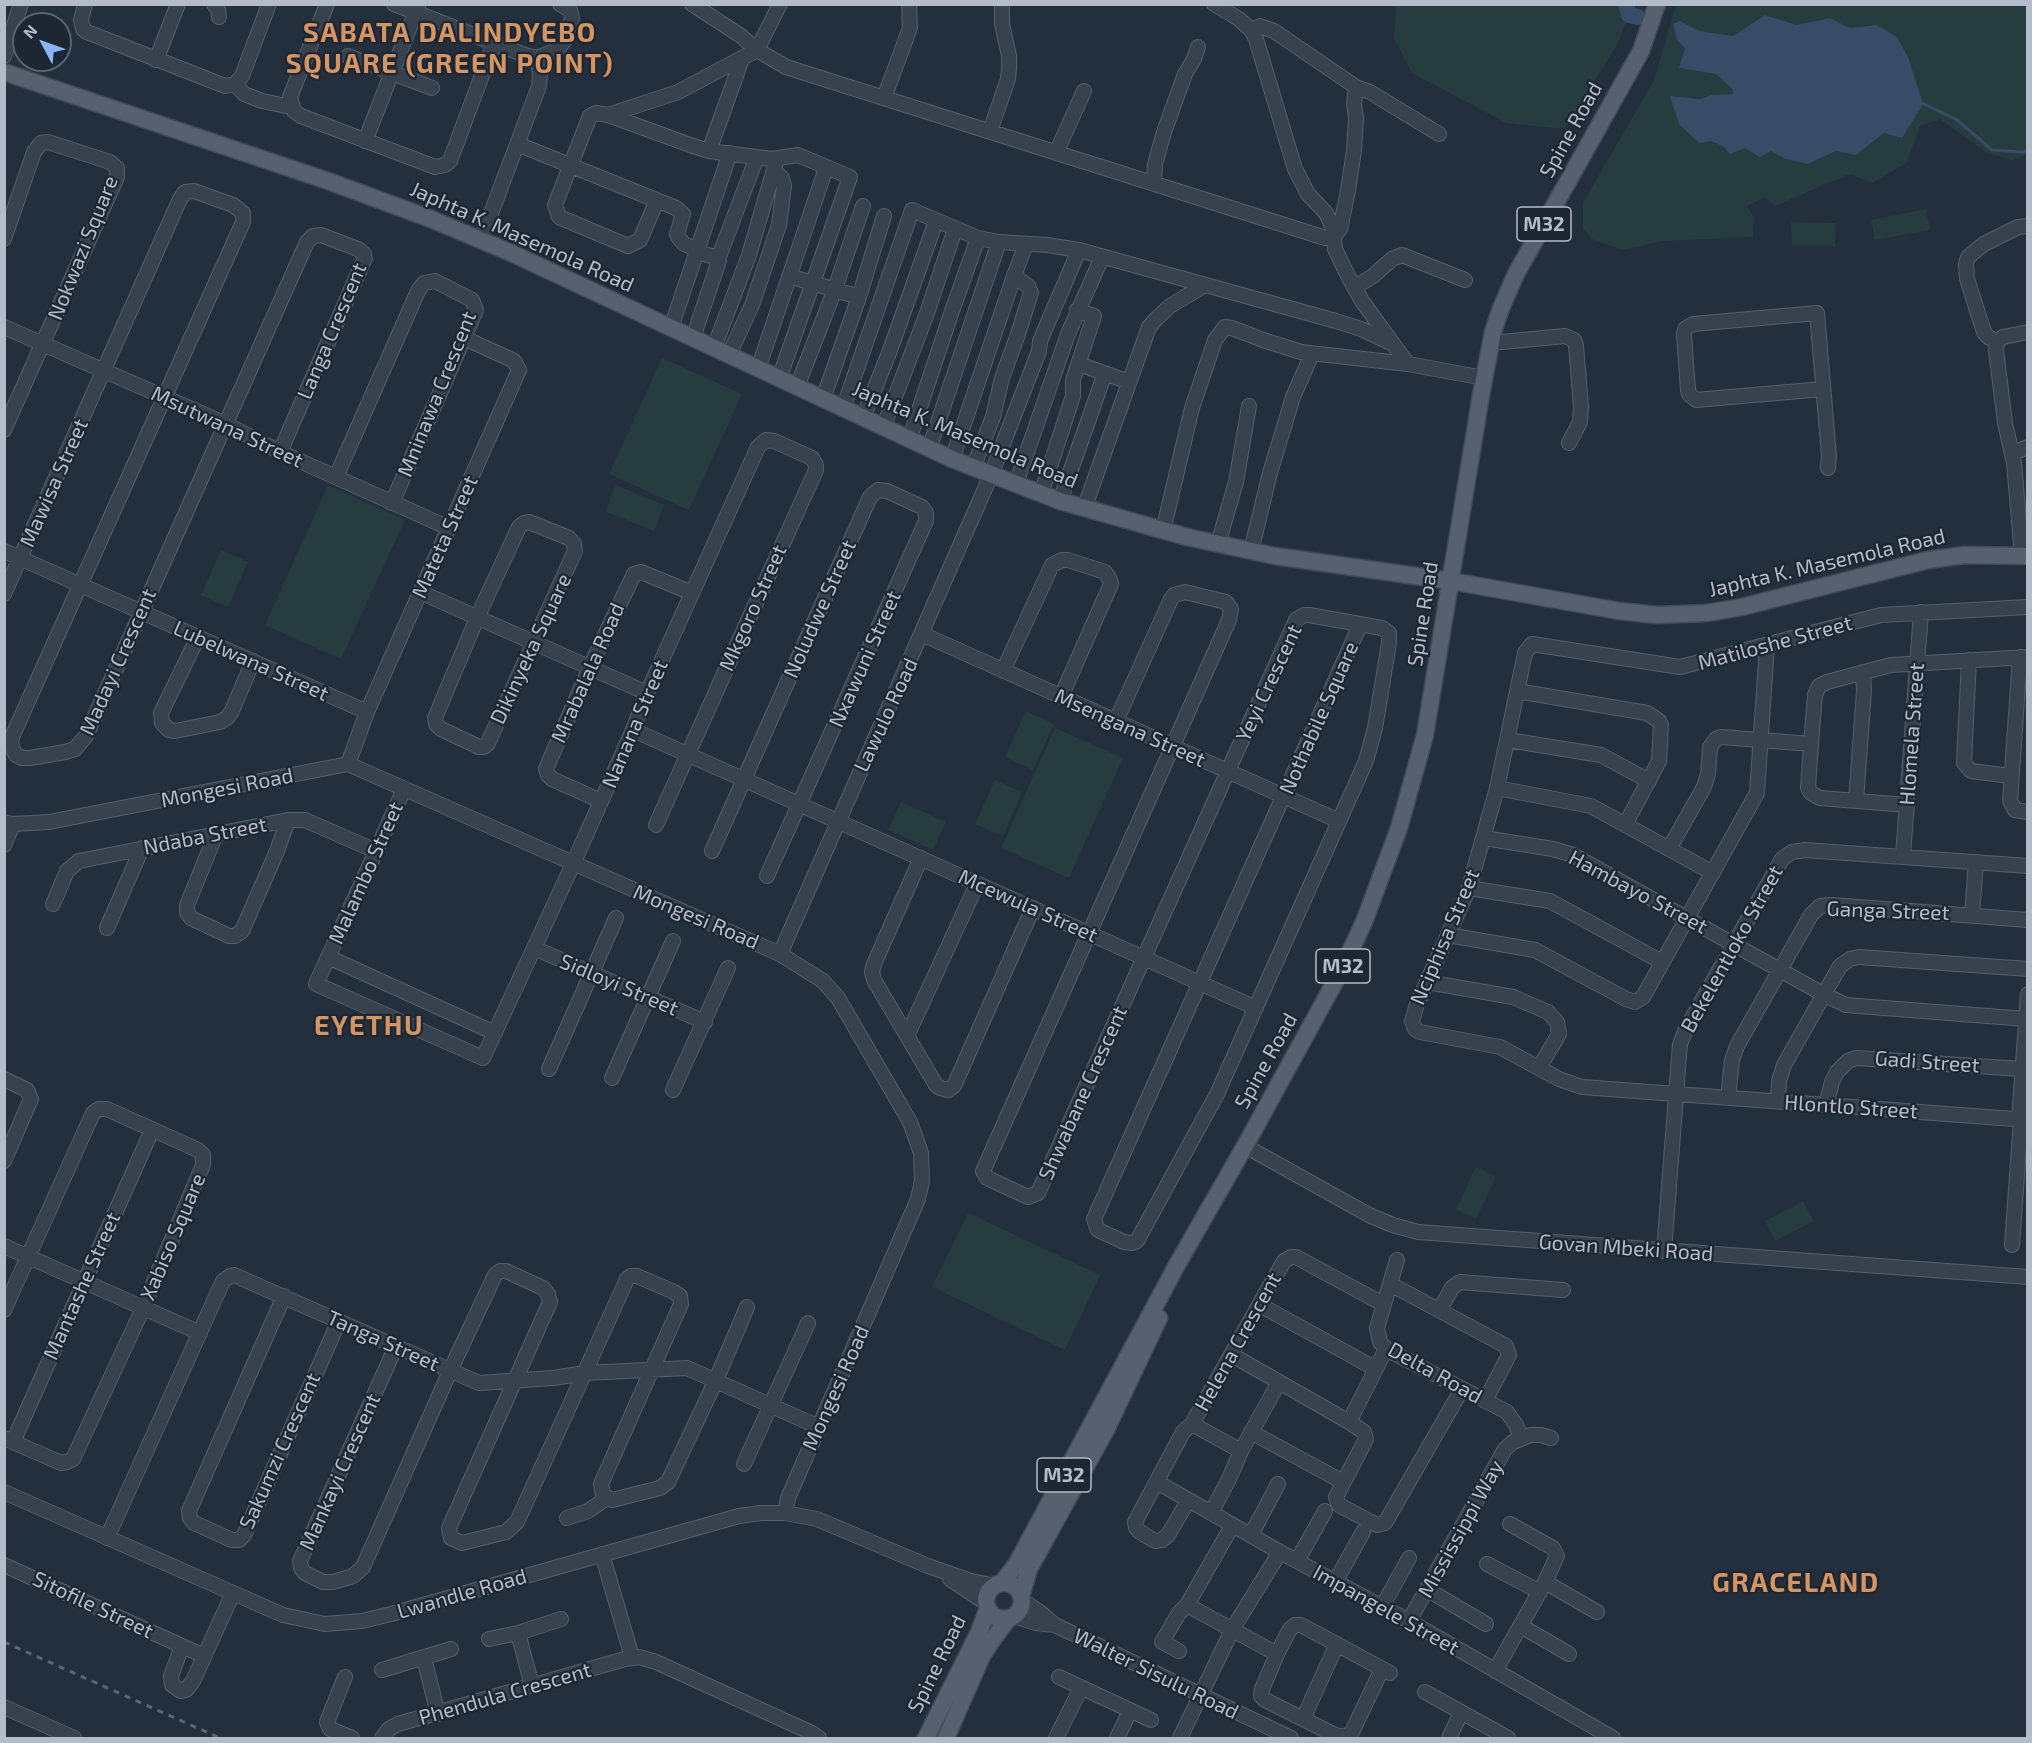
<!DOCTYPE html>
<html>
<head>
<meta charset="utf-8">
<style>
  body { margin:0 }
  #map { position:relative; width:2032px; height:1743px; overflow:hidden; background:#242f3e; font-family:"Exo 2",sans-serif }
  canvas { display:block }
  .frame { position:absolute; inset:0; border:6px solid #b4bcc9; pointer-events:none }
  .north { position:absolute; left:12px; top:12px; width:60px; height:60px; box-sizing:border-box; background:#1d2633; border:2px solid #59626f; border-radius:50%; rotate:311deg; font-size:16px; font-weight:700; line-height:24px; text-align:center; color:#b4bcc9 }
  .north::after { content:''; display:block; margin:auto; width:21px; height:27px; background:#8ab4f8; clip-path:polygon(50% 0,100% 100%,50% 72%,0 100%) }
</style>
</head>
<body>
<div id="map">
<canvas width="2032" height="1743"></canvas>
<div class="frame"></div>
<div class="north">N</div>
</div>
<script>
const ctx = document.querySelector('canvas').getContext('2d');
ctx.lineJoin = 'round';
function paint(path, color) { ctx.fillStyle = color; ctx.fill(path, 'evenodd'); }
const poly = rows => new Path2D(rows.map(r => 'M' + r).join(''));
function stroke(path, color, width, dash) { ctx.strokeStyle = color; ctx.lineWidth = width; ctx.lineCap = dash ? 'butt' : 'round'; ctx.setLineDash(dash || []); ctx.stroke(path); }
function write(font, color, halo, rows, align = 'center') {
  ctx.font = font + ' "Exo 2",sans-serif'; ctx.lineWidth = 4.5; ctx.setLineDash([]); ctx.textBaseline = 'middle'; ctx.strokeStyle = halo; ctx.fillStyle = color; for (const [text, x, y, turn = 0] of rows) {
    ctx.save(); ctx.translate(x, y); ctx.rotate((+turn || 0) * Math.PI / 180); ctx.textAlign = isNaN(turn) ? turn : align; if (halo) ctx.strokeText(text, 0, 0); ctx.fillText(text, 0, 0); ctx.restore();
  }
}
const green = poly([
  [1396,5,1396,4,1633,5,1618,43,1565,129,1506,123,1412,73,1394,38],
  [1676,5,2027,5,2027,155,2011,160,1987,153,1940,119,1920,126,1907,163,1872,183,1850,174,1775,206,1765,197,1747,206,1754,217,1753,237,1663,241,1622,250,1592,239,1583,228,1583,203,1654,80],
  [1765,15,1797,25,1830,18,1850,28,1877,25,1897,37,1908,57,1884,133,1856,154,1836,151,1808,164,1785,159,1771,150,1724,147,1711,141,1670,96,1701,99,1711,95,1734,95,1732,89,1716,74,1679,68,1685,48,1680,21,1700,31,1733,36],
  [1926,209,1930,230,1875,240,1871,220],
  [1791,222,1836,223,1835,246,1792,246],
  [662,358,742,394,689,510,609,474],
  [328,485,405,520,341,659,265,625],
  [616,485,664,505,654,531,605,511],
  [221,550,248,562,228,607,201,595],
  [1026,711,1054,724,1033,770,1005,757],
  [1055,728,1123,758,1069,878,1001,848],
  [995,780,1022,792,1003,836,975,824],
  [901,802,946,822,933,850,888,830],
  [1476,1167,1496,1177,1476,1219,1456,1209],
  [1803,1201,1814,1221,1775,1241,1765,1221],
  [968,1213,1100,1275,1065,1350,932,1287]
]);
const water = poly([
  [1765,15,1797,25,1830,18,1850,28,1877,25,1897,37,1908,57,1923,104,1902,138,1884,133,1856,155,1836,151,1808,164,1785,159,1771,151,1760,157,1745,148,1730,154,1724,147,1711,141,1699,143,1679,124,1670,96,1701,99,1711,95,1734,94,1732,89,1716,74,1679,68,1685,48,1677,40,1673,24,1680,21,1700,31,1733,36]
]);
const stream = poly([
  [1922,103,1957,120,1992,150,2023,152,2028,150]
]);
const river = poly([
  [1626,4,1629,15,1638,17]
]);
const minor = poly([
  [85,4,81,20,83,29,87,32,225,86,235,84,242,76,269,4],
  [214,4,218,10,219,17],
  [327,4,290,97,294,111,301,116,435,167,445,165,450,161,494,43],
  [394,4,525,55,537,58,557,50,565,40,572,18,570,10,560,4],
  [692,4,741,36,757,50,786,67,1319,236,1325,238,1334,236,1335,249,1347,274,1362,301,1393,344],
  [1214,4,1239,19,1251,30,1256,39,1295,169,1308,194,1326,213,1333,228,1334,236],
  [1251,30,1260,26,1274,31,1356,87,1354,104,1356,118,1354,150,1348,191,1340,229,1334,236],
  [4,56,21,4],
  [348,56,432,88],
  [156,60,178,4],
  [235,84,244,94,262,101,291,107],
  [1356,87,1370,92,1439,134],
  [884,98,910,28,909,4],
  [608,115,678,92,757,50,780,4],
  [990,131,1008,79,1009,68,1009,56,1002,24,1002,4],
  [365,141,418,6],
  [517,144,676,208,683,214,677,234,679,238,684,244,698,250],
  [709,151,742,59],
  [1056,153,1084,91],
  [1154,184,1155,164,1164,132,1185,74,1194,59,1198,47],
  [657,200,640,240,628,246,559,217,555,205,590,116,596,113,608,115,693,146,709,151,772,159,798,155,850,177,779,379],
  [4,239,34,152,41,143,48,142,110,162,117,168,117,177,4,430],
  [481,240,539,86,540,73,537,58],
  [718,259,757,157],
  [789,276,859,297],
  [1014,276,1026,244],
  [1355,287,1373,276,1392,259,1402,255,1465,280],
  [4,327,226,424,280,452,449,528],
  [671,328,730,153],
  [693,338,719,261,715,257,697,252],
  [1997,342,1996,350,2005,423,2014,463,2022,556],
  [1997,342,1988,337,1984,332,1967,279,1966,264,1968,257,1984,244,2018,227,2028,226],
  [1997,342,2003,337,2028,332],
  [1491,343,1565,336,1574,340,1576,345,1581,407,1580,422,1569,443],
  [714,348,749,255,777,159],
  [729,355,752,305,779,225,784,186,782,178,774,171],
  [1079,364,1129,382],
  [758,369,826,168],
  [797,387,835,289,863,206],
  [1823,389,1696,400,1689,394,1688,390,1684,334,1685,329,1693,324,1817,313,1829,456,1828,468],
  [823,399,859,297,884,216],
  [843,409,912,210,978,238,999,242,1047,245,1079,250,1336,321,1361,329,1393,344,1408,364],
  [863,418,889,353,936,221],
  [883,428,926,316,955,229],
  [909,440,952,311,978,238],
  [929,449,999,242],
  [2013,453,2028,447],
  [952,459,1014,276,1028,286,1031,293,1017,337,1002,378,993,417,973,468],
  [336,477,418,291,424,283,435,281,472,300,476,310,392,503],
  [1016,484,1068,334,1102,257],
  [1041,494,1073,396,1073,380,1094,316,1077,310],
  [1060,501,1105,373],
  [1084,509,1149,327,1156,319,1170,306,1205,285],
  [529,522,569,538,574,544,575,551,488,743,484,747,479,747,441,729,436,724,435,718,477,618,519,527,524,523,529,522],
  [1163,531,1192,408,1215,340,1225,327,1232,328,1263,340,1301,352,1408,364,1484,378],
  [1218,544,1236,482,1249,406],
  [4,551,367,712],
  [1251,551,1270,473,1293,397,1312,354],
  [420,592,647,693],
  [4,594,180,199,185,192,194,191,233,205,243,213,243,222,12,737,11,745,16,755,22,758,30,758,65,752,75,749,86,736,307,242,313,236,321,235,358,249,364,254,365,258,280,452],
  [2028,607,1881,615,1680,667,1532,644,1525,653,1497,788,1469,888,1417,1004,1412,1021,1415,1029,1420,1032,1500,1047,1559,1079,1582,1087,2028,1120],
  [922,634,1339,821],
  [198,637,161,713,162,723,169,730,175,731,220,722,227,718,232,711,253,661],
  [2020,657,2010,801,2015,810,2028,812],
  [1969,660,1964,763,1971,771,2010,776],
  [1003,671,1052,565,1062,560,1068,560,1105,572,1110,580,1111,584,1061,697],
  [1517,691,1647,713,1659,721,1661,725,1659,761,1625,825],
  [1116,721,1171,599,1174,595,1185,592,1226,602,1231,609,1229,620,983,1171,987,1178,1028,1197,1038,1193,1296,620,1304,615,1309,615,1382,628,1389,633,1389,643,1375,728,1366,761,1217,1094,1137,1241,1132,1243,1124,1242,1098,1230,1094,1219,1360,625],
  [633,730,1256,1008],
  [1508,740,1601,755,1649,781],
  [348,764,367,712,519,370,514,361,510,359,464,338],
  [1497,788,1591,806,1713,873],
  [404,789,316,984,483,1058,573,864,633,730,647,693,758,447,766,440,774,441,812,458,816,465,816,470,656,825],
  [601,801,552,779,548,775,546,769,590,667,634,574,641,572,646,574,692,593],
  [1856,801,1864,691,1863,672],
  [1907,805,1820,798,1811,793,1808,788,1811,744,1815,695,1819,686,1827,682,1891,665,2028,657],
  [4,822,13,824,49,822,348,764,780,954,823,981,838,998,910,1122,921,1153,922,1181,918,1199,788,1498,785,1513],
  [216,834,187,905,187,912,191,918,229,936,235,936,242,931,277,851,288,820],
  [1484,838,1553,849,1573,855,1823,994,1846,1005,2026,1019],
  [4,845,13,824],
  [1669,849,1704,787,1708,774,1710,747,1716,739,1721,737,1811,744],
  [712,851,870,497,878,490,887,491,922,507,926,513,926,521,767,876],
  [1903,856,1921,612],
  [921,858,874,964,872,972,874,980,936,1085,940,1088,948,1090,954,1086,1033,908],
  [1469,888,1550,901,1662,962],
  [53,904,67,871,79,861,288,820,305,820,376,851],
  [1972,915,1976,862],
  [107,928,142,848],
  [1448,935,1535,950,1626,999,1635,1002,1643,997,1757,793,1767,646],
  [534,948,705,1022],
  [780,954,991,475,1039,351,1040,341,1079,250],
  [328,957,495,1033],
  [1427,982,1513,997,1548,1012,1557,1022,1559,1034,1539,1068],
  [907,1036,977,884],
  [549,1069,616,918],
  [612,1078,673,941],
  [4,1079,27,1090,31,1099,4,1161],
  [673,1090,728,968],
  [1728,1098,1732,1060,1737,1046,1811,915,1820,906,1832,905,2028,920],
  [1778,1101,1779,1081,1784,1065,1840,966,1850,959,1859,957,2028,969],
  [1826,1105,1832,1082,1837,1072,1848,1061,1856,1058,2021,1069],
  [2019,1119,2028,994],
  [1245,1146,1369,1215,1393,1225,1418,1232,2028,1277],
  [2012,1245,2021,1119],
  [4,1246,200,1333],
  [1664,1251,1680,1044,1686,1029,1782,859,1792,852,1805,850,2028,866],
  [1397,1260,1377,1328,1380,1342,1386,1349,1507,1412,1516,1425,1521,1438],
  [1390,1284,1506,1346,1509,1355,1485,1401],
  [284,1296,189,1511,190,1518,194,1523,232,1540,239,1540,244,1535,339,1321],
  [1260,1305,1376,1369],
  [1440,1309,1452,1288,1460,1282,1563,1290],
  [4,1310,93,1113,99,1109,107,1109,198,1150,203,1155,203,1165,143,1308,73,1459,67,1462,61,1463,4,1438],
  [396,1346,300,1561,301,1568,305,1573,323,1582,333,1582,353,1576,363,1567,450,1371,495,1275,500,1271,506,1271,543,1288,548,1294,550,1302,449,1528,451,1538,462,1543,506,1532,517,1522,627,1279,631,1276,637,1276,674,1292,680,1296,681,1304,601,1484,603,1495,612,1500,660,1488,668,1482,716,1380,747,1307],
  [1386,1349,1349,1422,1364,1432,1366,1439,1336,1497,1339,1505,1369,1521,1377,1525,1385,1523,1462,1389],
  [1232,1355,1349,1422],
  [1279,1382,1241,1451,1192,1424,1284,1261,1291,1257,1296,1257,1383,1304],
  [1251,1432,1343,1482],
  [13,1442,152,1130],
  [744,1464,808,1323],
  [1157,1482,1280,1552,1409,1621,1613,1738],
  [4,1492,283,1615,325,1624,362,1621,391,1614,739,1516,761,1513,785,1513,817,1519,928,1566,971,1581,996,1586],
  [1188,1501,1168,1535,1162,1540,1155,1541,1140,1532,1136,1528,1135,1522,1183,1432,1192,1424],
  [1211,1513,1229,1479,1241,1451],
  [567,1518,588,1511,607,1498],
  [1251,1535,1278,1484],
  [107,1538,223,1281,230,1276,234,1275,479,1383,553,1378,585,1373,687,1368,819,1427],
  [602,1554,632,1657],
  [1297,1561,1325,1511],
  [1487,1564,1540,1592],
  [4,1565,204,1656],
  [950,1579,986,1603],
  [1335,1582,1363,1532],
  [1545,1582,1597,1612],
  [1428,1590,1486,1624],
  [1022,1600,1041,1613,1055,1625],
  [1187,1605,1277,1654],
  [1382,1607,1409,1558],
  [1014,1616,1036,1623,1055,1625,1291,1738],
  [1409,1621,1505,1449,1513,1442,1531,1435,1541,1435,1551,1438],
  [1521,1626,1569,1654],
  [518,1633,532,1686],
  [489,1639,518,1633,561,1619],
  [182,1646,171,1676,172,1685,181,1691,186,1690,193,1681,233,1593],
  [1179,1651,1162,1642,1179,1613,1187,1605,1232,1526],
  [424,1658,438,1714],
  [1382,1669,1352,1732,1346,1737,1335,1735,1265,1700,1261,1696,1262,1689,1277,1654,1290,1629,1295,1625,1301,1625,1390,1673],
  [382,1670,451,1649],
  [1495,1671,1545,1582,1557,1556,1553,1548,1510,1524],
  [345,1677,327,1722,330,1729,352,1738],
  [1059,1677,1151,1720],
  [1425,1692,1508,1738],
  [4,1707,74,1738],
  [1303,1719,1337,1644],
  [382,1738,389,1729,398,1724,625,1659,639,1657,656,1662,812,1733,819,1738],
  [1056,1738,1081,1688],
  [1117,1738,1130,1711],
  [1180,1738,1232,1630,1280,1552],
  [1449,1738,1461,1713]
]);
const major = poly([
  [4,72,328,181,431,219,509,252,952,459,1060,501,1187,537,1275,556,1451,581,1619,611,1657,615,1707,613,1742,607,1928,560,1965,555,2028,556],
  [1002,1583,1017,1563,1178,1263,1245,1146,1342,969,1364,922,1399,828,1425,735,1481,395,1493,332,1501,308,1516,274,1641,51,1657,4],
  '986 1601a18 18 0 1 1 36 0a18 18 0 1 1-36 0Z',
  [1021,1596,1029,1569,1106,1430,1159,1318],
  [926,1738,979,1632,988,1608],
  [946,1738,982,1656,993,1639,1009,1618]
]);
const rail = poly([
  [4,1642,220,1738]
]);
const shields = [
  [1544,224,54],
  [1343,966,54],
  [1064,1475,54]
];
const shieldNames = [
  ["M32",1544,224],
  ["M32",1343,966],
  ["M32",1064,1475]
];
const streetNames = [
  ["Spine Road",1571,130,-61],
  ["Japhta K. Masemola Road",522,237,24],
  ["Nokwazi Square",83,248,-68],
  ["Langa Crescent",332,331,-67],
  ["Mninawa Crescent",437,394,-68],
  ["Msutwana Street",227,427,25],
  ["Japhta K. Masemola Road",965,435,23],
  ["Mawisa Street",54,483,-66],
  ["Mateta Street",445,537,-66],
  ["Japhta K. Masemola Road",1827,563,-13],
  ["Mkgoro Street",753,608,-66],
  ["Noludwe Street",820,609,-66],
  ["Spine Road",1423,614,-81],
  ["Matiloshe Street",1775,643,-15],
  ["Dikinyeka Square",531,649,-65],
  ["Nxawuni Street",865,659,-66],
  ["Lubelwana Street",251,661,24],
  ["Madayi Crescent",118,662,-66],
  ["Mrabalala Road",588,673,-66],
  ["Yeyi Crescent",1269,683,-65],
  ["Lawulo Road",886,715,-65],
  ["Nothabile Square",1319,718,-66],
  ["Nanana Street",635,724,-67],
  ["Msengana Street",1130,728,24],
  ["Hlomela Street",1912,734,-86],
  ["Mongesi Road",227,788,-11],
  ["Ndaba Street",205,836,-11],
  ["Malambo Street",366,873,-66],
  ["Hambayo Street",1638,892,28],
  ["Mcewula Street",1028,906,24],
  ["Ganga Street",1888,911,2],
  ["Mongesi Road",696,917,23],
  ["Nciphisa Street",1445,937,-67],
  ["Bekelentloko Street",1732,949,-61],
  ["Sidloyi Street",619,985,23],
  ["Spine Road",1266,1061,-61],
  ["Gadi Street",1927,1062,4],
  ["Shwabane Crescent",1083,1093,-66],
  ["Hlontlo Street",1851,1107,4],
  ["Xabiso Square",173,1237,-67],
  ["Govan Mbeki Road",1626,1248,4],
  ["Mantashe Street",82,1286,-66],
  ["Tanga Street",383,1341,24],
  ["Helena Crescent",1238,1342,-61],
  ["Delta Road",1435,1373,29],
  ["Mongesi Road",836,1388,-66],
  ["Sakumzi Crescent",280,1451,-66],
  ["Mankayi Crescent",340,1472,-66],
  ["Mississippi Way",1461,1529,-61],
  ["Lwandle Road",462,1594,-16],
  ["Sitofile Street",93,1605,25],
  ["Impangele Street",1386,1610,29],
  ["Spine Road",937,1664,-64],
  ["Walter Sisulu Road",1156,1674,26],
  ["Phendula Crescent",505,1694,-16]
];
const districtNames = [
  ["SABATA DALINDYEBO",450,33],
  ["SQUARE (GREEN POINT)",450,64],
  ["EYETHU",369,1026],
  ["GRACELAND",1796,1583]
];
paint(green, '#263c3f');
paint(water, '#394c67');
stroke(stream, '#394c67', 3);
stroke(river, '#394c67', 16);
stroke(minor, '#565f6c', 16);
stroke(major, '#414a57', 19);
stroke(minor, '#38414e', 14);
stroke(major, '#56606e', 16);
stroke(rail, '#5a6575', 3, [6, 6]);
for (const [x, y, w] of shields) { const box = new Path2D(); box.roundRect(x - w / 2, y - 17, w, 34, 4.5); ctx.fillStyle = '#1d2633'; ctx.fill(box); stroke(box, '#b4bcc9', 1.5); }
write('bold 20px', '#b4bcc9', null, shieldNames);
write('21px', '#b4bcc9', '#1d2633', streetNames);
ctx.letterSpacing = '1.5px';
write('bold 27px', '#d59563', '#1d2633', districtNames);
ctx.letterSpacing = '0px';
</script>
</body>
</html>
